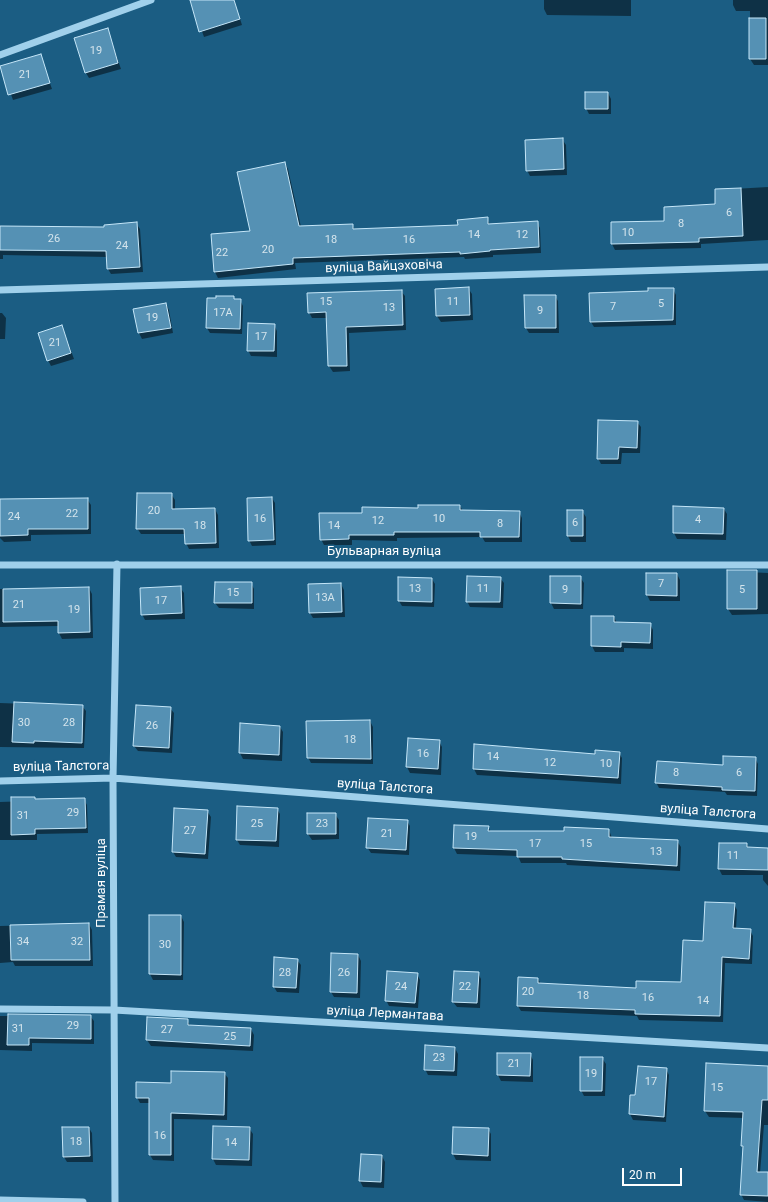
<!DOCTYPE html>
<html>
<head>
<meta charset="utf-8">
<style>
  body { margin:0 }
  #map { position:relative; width:768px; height:1202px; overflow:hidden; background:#1b5d83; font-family:Roboto,sans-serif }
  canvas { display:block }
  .scale { position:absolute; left:622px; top:1168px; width:60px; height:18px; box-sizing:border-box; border:2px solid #fff; border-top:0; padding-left:5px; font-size:12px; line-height:14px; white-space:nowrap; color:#fff; -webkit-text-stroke:3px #1b5d83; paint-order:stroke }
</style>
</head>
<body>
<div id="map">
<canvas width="768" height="1202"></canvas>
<div class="scale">20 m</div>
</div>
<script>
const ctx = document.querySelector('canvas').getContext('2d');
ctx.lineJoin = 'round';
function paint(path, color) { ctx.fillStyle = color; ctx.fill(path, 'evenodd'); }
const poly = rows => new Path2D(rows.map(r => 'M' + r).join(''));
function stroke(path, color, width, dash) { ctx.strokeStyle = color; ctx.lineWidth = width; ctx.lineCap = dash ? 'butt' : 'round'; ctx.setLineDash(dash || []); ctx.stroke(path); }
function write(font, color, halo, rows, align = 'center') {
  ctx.font = font + ' Roboto,sans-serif'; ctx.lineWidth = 3; ctx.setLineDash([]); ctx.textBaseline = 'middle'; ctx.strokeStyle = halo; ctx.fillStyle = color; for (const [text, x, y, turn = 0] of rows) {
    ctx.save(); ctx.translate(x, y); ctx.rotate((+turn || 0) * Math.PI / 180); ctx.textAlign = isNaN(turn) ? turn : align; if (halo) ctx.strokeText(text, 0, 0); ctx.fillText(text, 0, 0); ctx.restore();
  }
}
const shadow = poly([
  [191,0,234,0,242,25,204,37],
  [544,0,631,0,631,16,547,15,544,9],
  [733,0,768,0,768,65,754,65,750,59,750,11,736,11,733,5],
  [107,29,121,69,89,78,86,73],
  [40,55,52,89,13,100,1,66],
  [608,93,611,99,611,114,589,114,586,108],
  [562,139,566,145,567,175,530,176,527,170],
  [285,163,288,169,301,227,352,225,355,230,459,226,487,218,490,225,537,222,540,228,541,253,493,255,493,257,465,259,464,257,295,263,296,269,218,278,215,272,213,235,252,232],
  [768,187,768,240,701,244,701,248,615,250,612,244,612,223,665,222,716,205,716,190],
  [136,223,140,229,143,272,111,274,108,269,107,257,3,255,3,259,0,259,0,225,1,227,105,228],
  [468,288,472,294,473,320,441,322,437,316,436,289],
  [673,289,676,295,676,325,594,327,591,322,649,292],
  [401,291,405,296,406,330,349,333,350,371,333,372,329,366,328,318,312,318,309,312],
  [555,296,558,301,559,333,529,333,526,328],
  [233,297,235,300,240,300,243,306,242,334,210,333,207,328],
  [166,304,169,310,173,333,142,339,139,333,135,310],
  [0,313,2,313,6,318,5,339,0,339],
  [274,325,277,331,277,357,251,356,248,350],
  [62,326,74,359,51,366,48,360],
  [637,422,641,427,640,453,622,453,621,464,601,464,598,458],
  [171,494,175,500,175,510,215,509,218,515,219,548,189,549,186,543,185,534,141,534,137,528],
  [272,498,275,503,276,545,252,546,249,540],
  [87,499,91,505,91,534,31,535,31,541,4,542,0,538,0,501],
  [460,506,463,511,519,512,522,518,522,542,485,542,482,537,397,538,397,541,352,540,352,545,324,545,321,539,419,509],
  [724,509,727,514,726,540,677,539,674,533],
  [582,511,586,517,586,542,571,542,568,536],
  [728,571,768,573,768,614,732,615,728,609],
  [677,574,680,580,680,601,650,601,647,595],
  [551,577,580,577,584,583,583,609,554,609,551,603],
  [500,578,504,583,503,608,470,607,467,601],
  [432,579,435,584,434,607,402,606,399,601],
  [251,583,254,589,254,609,219,608,215,603],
  [341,584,344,590,345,617,313,618,310,613],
  [180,587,184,593,185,619,145,620,142,614],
  [89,588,92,594,93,638,62,639,59,633,59,626,0,627,0,589],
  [592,617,614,617,617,623,650,624,653,630,653,649,624,648,624,652,595,652,592,646],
  [0,703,82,706,86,711,84,748,0,747],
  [170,708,174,713,172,753,138,751,134,746],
  [370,721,373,727,373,764,311,763,308,757],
  [280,727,283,732,282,761,243,759,240,753],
  [409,739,439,741,442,747,441,775,410,773,407,767],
  [619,753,622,758,621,784,477,775,474,769],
  [755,758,758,764,757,796,727,795,725,792,659,788,656,782],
  [84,799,87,805,88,833,37,834,37,840,0,840,0,802],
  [277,809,280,814,279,847,240,845,237,840],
  [207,811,211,817,208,859,176,857,173,852],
  [335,814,339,820,339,839,312,840,308,834],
  [407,821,410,826,409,855,371,853,367,847],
  [455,826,488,827,491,832,564,832,609,830,612,838,677,841,681,847,680,871,567,865,566,863,521,863,518,856,457,854,454,848],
  [720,844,747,844,749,848,768,849,768,886,763,880,763,875,722,875,719,869],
  [734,904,737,910,736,929,750,930,753,936,752,964,725,963,723,1022,639,1020,637,1016,521,1011,518,1006,538,979,541,984,637,989,682,983],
  [150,916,181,916,184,922,183,980,153,980,150,974],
  [89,924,92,930,93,966,15,966,13,962,0,963,0,926],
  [358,955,361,961,360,998,334,997,331,992],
  [297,960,301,965,299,993,277,992,274,987],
  [478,973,481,979,480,1008,457,1007,453,1002],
  [417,974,420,980,418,1008,389,1006,386,1000],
  [0,1016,90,1016,94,1021,94,1044,32,1043,32,1051,0,1050],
  [187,1020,191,1027,251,1029,254,1035,253,1051,151,1046,147,1040],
  [455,1048,458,1054,457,1076,428,1075,425,1069],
  [498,1054,530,1054,533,1060,533,1082,501,1081,498,1075],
  [602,1058,606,1064,605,1096,584,1096,581,1090],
  [707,1064,768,1066,768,1125,764,1125,760,1173,768,1173,768,1202,744,1200,741,1194,744,1150,742,1146,744,1118,709,1117,705,1111],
  [666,1069,669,1075,666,1122,633,1120,630,1114,636,1096],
  [224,1073,228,1078,227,1120,174,1119,174,1161,153,1160,150,1155,150,1103,140,1103,137,1097,172,1084],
  [89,1128,92,1133,93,1162,67,1162,64,1157],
  [214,1128,249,1128,253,1134,252,1166,216,1165,213,1159],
  [454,1128,488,1129,491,1134,491,1161,456,1160,453,1154],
  [382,1156,385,1162,384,1188,363,1187,360,1181]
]);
const building = poly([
  [190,0,234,0,240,19,199,32,190,0],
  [749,18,766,18,766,59,749,59,749,18],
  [108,28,118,63,85,73,74,38,108,28],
  [41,54,50,83,8,95,0,66,41,54],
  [585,92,608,92,608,109,585,109,585,92],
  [563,138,564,169,526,171,525,140,563,138],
  [285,162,299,226,353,224,353,229,458,225,457,220,488,217,488,224,538,221,539,247,490,250,490,251,460,254,460,252,293,258,293,264,214,272,211,234,250,231,237,172,285,162],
  [741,188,743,236,699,238,699,242,611,244,611,222,664,221,664,207,715,204,715,189,741,188],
  [137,222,140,267,107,269,106,251,0,250,0,226,104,227,104,225,137,222],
  [469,287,470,315,436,316,435,289,469,287],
  [648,288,674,288,673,320,590,322,589,293,648,291,648,288],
  [402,290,403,325,346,327,347,366,328,366,326,312,308,313,307,293,402,290],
  [524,295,556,295,556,328,525,328,524,295],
  [216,296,234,296,234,299,241,299,240,329,206,328,207,298,216,298,216,296],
  [166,303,171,328,138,333,133,309,166,303],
  [248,323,275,324,274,351,247,351,248,323],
  [62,325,71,353,47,361,38,333,62,325],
  [598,420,638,421,637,448,619,447,618,459,597,459,598,420],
  [137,493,172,493,172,509,215,508,216,543,185,544,184,529,136,529,137,493],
  [272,497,274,540,248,541,247,498,272,497],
  [88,498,88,529,28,529,28,535,0,536,0,499,88,498],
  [418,505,460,505,460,510,520,511,519,537,480,537,480,532,394,532,394,535,349,535,349,539,320,540,319,513,362,513,362,507,418,508,418,505],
  [673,506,724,508,723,534,673,533,673,506],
  [567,510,583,510,583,536,567,536,567,510],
  [727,570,757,570,757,609,727,609,727,570],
  [646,573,677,573,677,596,646,595,646,573],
  [467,576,501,577,500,602,466,602,467,576],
  [550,576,581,576,581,604,550,603,550,576],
  [398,577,432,578,432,602,398,601,398,577],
  [215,582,252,582,252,603,214,603,215,582],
  [341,583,342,612,309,613,308,584,341,583],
  [181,586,182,613,141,615,140,588,181,586],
  [89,587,90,632,58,633,58,621,3,622,3,589,89,587],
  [591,616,614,616,614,622,651,623,650,643,621,642,621,647,591,646,591,616],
  [14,702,83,705,82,743,34,741,34,743,12,742,14,702],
  [136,705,171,707,169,748,133,746,136,705],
  [370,720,371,759,307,758,306,721,370,720],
  [240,723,280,726,279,755,239,753,240,723],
  [408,738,440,740,438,769,406,767,408,738],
  [474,744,595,754,595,750,620,752,618,778,473,769,474,744],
  [723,756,756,757,755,791,722,790,722,787,655,783,657,761,723,765,723,756],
  [11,797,35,797,35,799,85,798,86,828,35,829,35,834,11,835,11,797],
  [237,806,278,808,276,841,236,840,237,806],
  [174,808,208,810,205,854,172,852,174,808],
  [307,813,336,813,336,834,307,834,307,813],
  [368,818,408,820,406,850,366,848,368,818],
  [454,825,489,826,488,831,564,831,564,827,609,829,609,837,678,840,677,866,562,859,562,857,517,857,517,850,453,848,454,825],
  [719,843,747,843,747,847,768,848,768,870,718,869,719,843],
  [705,902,735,903,733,928,751,929,749,959,722,957,720,1016,635,1014,635,1010,517,1006,518,977,538,978,538,983,636,988,636,981,681,982,683,940,703,941,705,902],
  [149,915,181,915,181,975,149,974,149,915],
  [89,923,90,960,11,960,10,925,89,923],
  [331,953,358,954,357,993,330,992,331,953],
  [274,957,298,959,296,988,273,987,274,957],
  [387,971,418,973,415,1003,385,1001,387,971],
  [454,971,479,972,477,1003,452,1002,454,971],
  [8,1014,91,1015,91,1039,29,1038,29,1045,7,1045,8,1014],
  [147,1017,188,1019,188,1025,251,1028,250,1046,146,1040,147,1017],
  [425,1045,455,1047,454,1071,424,1070,425,1045],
  [497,1053,531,1053,530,1076,497,1075,497,1053],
  [580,1057,603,1057,602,1091,580,1091,580,1057],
  [706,1063,768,1066,768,1100,762,1100,757,1172,768,1172,768,1196,740,1195,743,1146,741,1146,743,1112,704,1111,706,1063],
  [638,1066,667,1068,664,1117,629,1114,630,1095,635,1095,638,1066],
  [171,1071,225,1072,224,1115,171,1113,171,1155,149,1155,149,1098,136,1098,136,1082,171,1083,171,1071],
  [213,1126,250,1127,249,1160,212,1159,213,1126],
  [62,1127,89,1127,90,1156,63,1157,62,1127],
  [453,1127,489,1128,488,1156,452,1154,453,1127],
  [361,1154,382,1155,381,1182,359,1181,361,1154]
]);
const minor = poly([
  [0,55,151,0],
  [0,290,768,267],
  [0,565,768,565],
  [0,781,113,778,768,829],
  [0,1009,114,1010,768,1048],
  [0,1200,83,1202],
  [115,1202,113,778,117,564]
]);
const numberNames = [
  ["19",96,51],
  ["21",25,75],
  ["6",729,213],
  ["8",681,224],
  ["10",628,233],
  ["14",474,235],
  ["12",522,235],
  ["26",54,239],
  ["18",331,240],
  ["16",409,240],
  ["24",122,246],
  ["20",268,250],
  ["22",222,253],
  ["15",326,302],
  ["11",453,302],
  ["5",661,304],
  ["7",613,307],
  ["13",389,308],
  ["9",540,311],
  ["17А",223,313],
  ["19",152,318],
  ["17",261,337],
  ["21",55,343],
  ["20",154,511],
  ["22",72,514],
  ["24",14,517],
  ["16",260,519],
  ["10",439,519],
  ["4",698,520],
  ["12",378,521],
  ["6",575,523],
  ["8",500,524],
  ["18",200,526],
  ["14",334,526],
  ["7",661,584],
  ["13",415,589],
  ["11",483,589],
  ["9",565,590],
  ["5",742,590],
  ["15",233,593],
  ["13А",325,598],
  ["17",161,601],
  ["21",19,605],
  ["19",74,610],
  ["30",24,723],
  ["28",69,723],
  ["26",152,726],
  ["18",350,740],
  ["16",423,754],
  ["14",493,757],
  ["12",550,763],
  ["10",606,764],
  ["8",676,773],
  ["6",739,773],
  ["29",73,813],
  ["31",23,816],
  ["25",257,824],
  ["23",322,824],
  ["27",190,831],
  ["21",387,834],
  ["19",471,837],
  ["17",535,844],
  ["15",586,844],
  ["13",656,852],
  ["11",733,856],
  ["34",23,942],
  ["32",77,942],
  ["30",165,945],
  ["28",285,973],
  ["26",344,973],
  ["24",401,987],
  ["22",465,987],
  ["20",528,992],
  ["18",583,996],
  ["16",648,998],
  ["14",703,1001],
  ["29",73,1026],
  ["31",18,1029],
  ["27",167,1030],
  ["25",230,1037],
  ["23",439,1058],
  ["21",514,1064],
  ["19",591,1074],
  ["17",651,1082],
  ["15",717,1088],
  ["16",160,1136],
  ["18",76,1142],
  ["14",231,1143]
];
const streetNames = [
  ["вуліца Вайцэховіча",384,267,-2],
  ["Бульварная вуліца",384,552],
  ["вуліца Талстога",61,767,-1],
  ["вуліца Талстога",385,787,4],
  ["вуліца Талстога",708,812,4],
  ["Прамая вуліца",102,883,-90],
  ["вуліца Лермантава",385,1014,3]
];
paint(shadow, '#0007');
paint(building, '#5591b4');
stroke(building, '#c5e6f8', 1);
stroke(minor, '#a0d0eb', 7);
write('11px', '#d4e4ec', null, numberNames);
write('13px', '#fff', '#1b5d83', streetNames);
</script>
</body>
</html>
